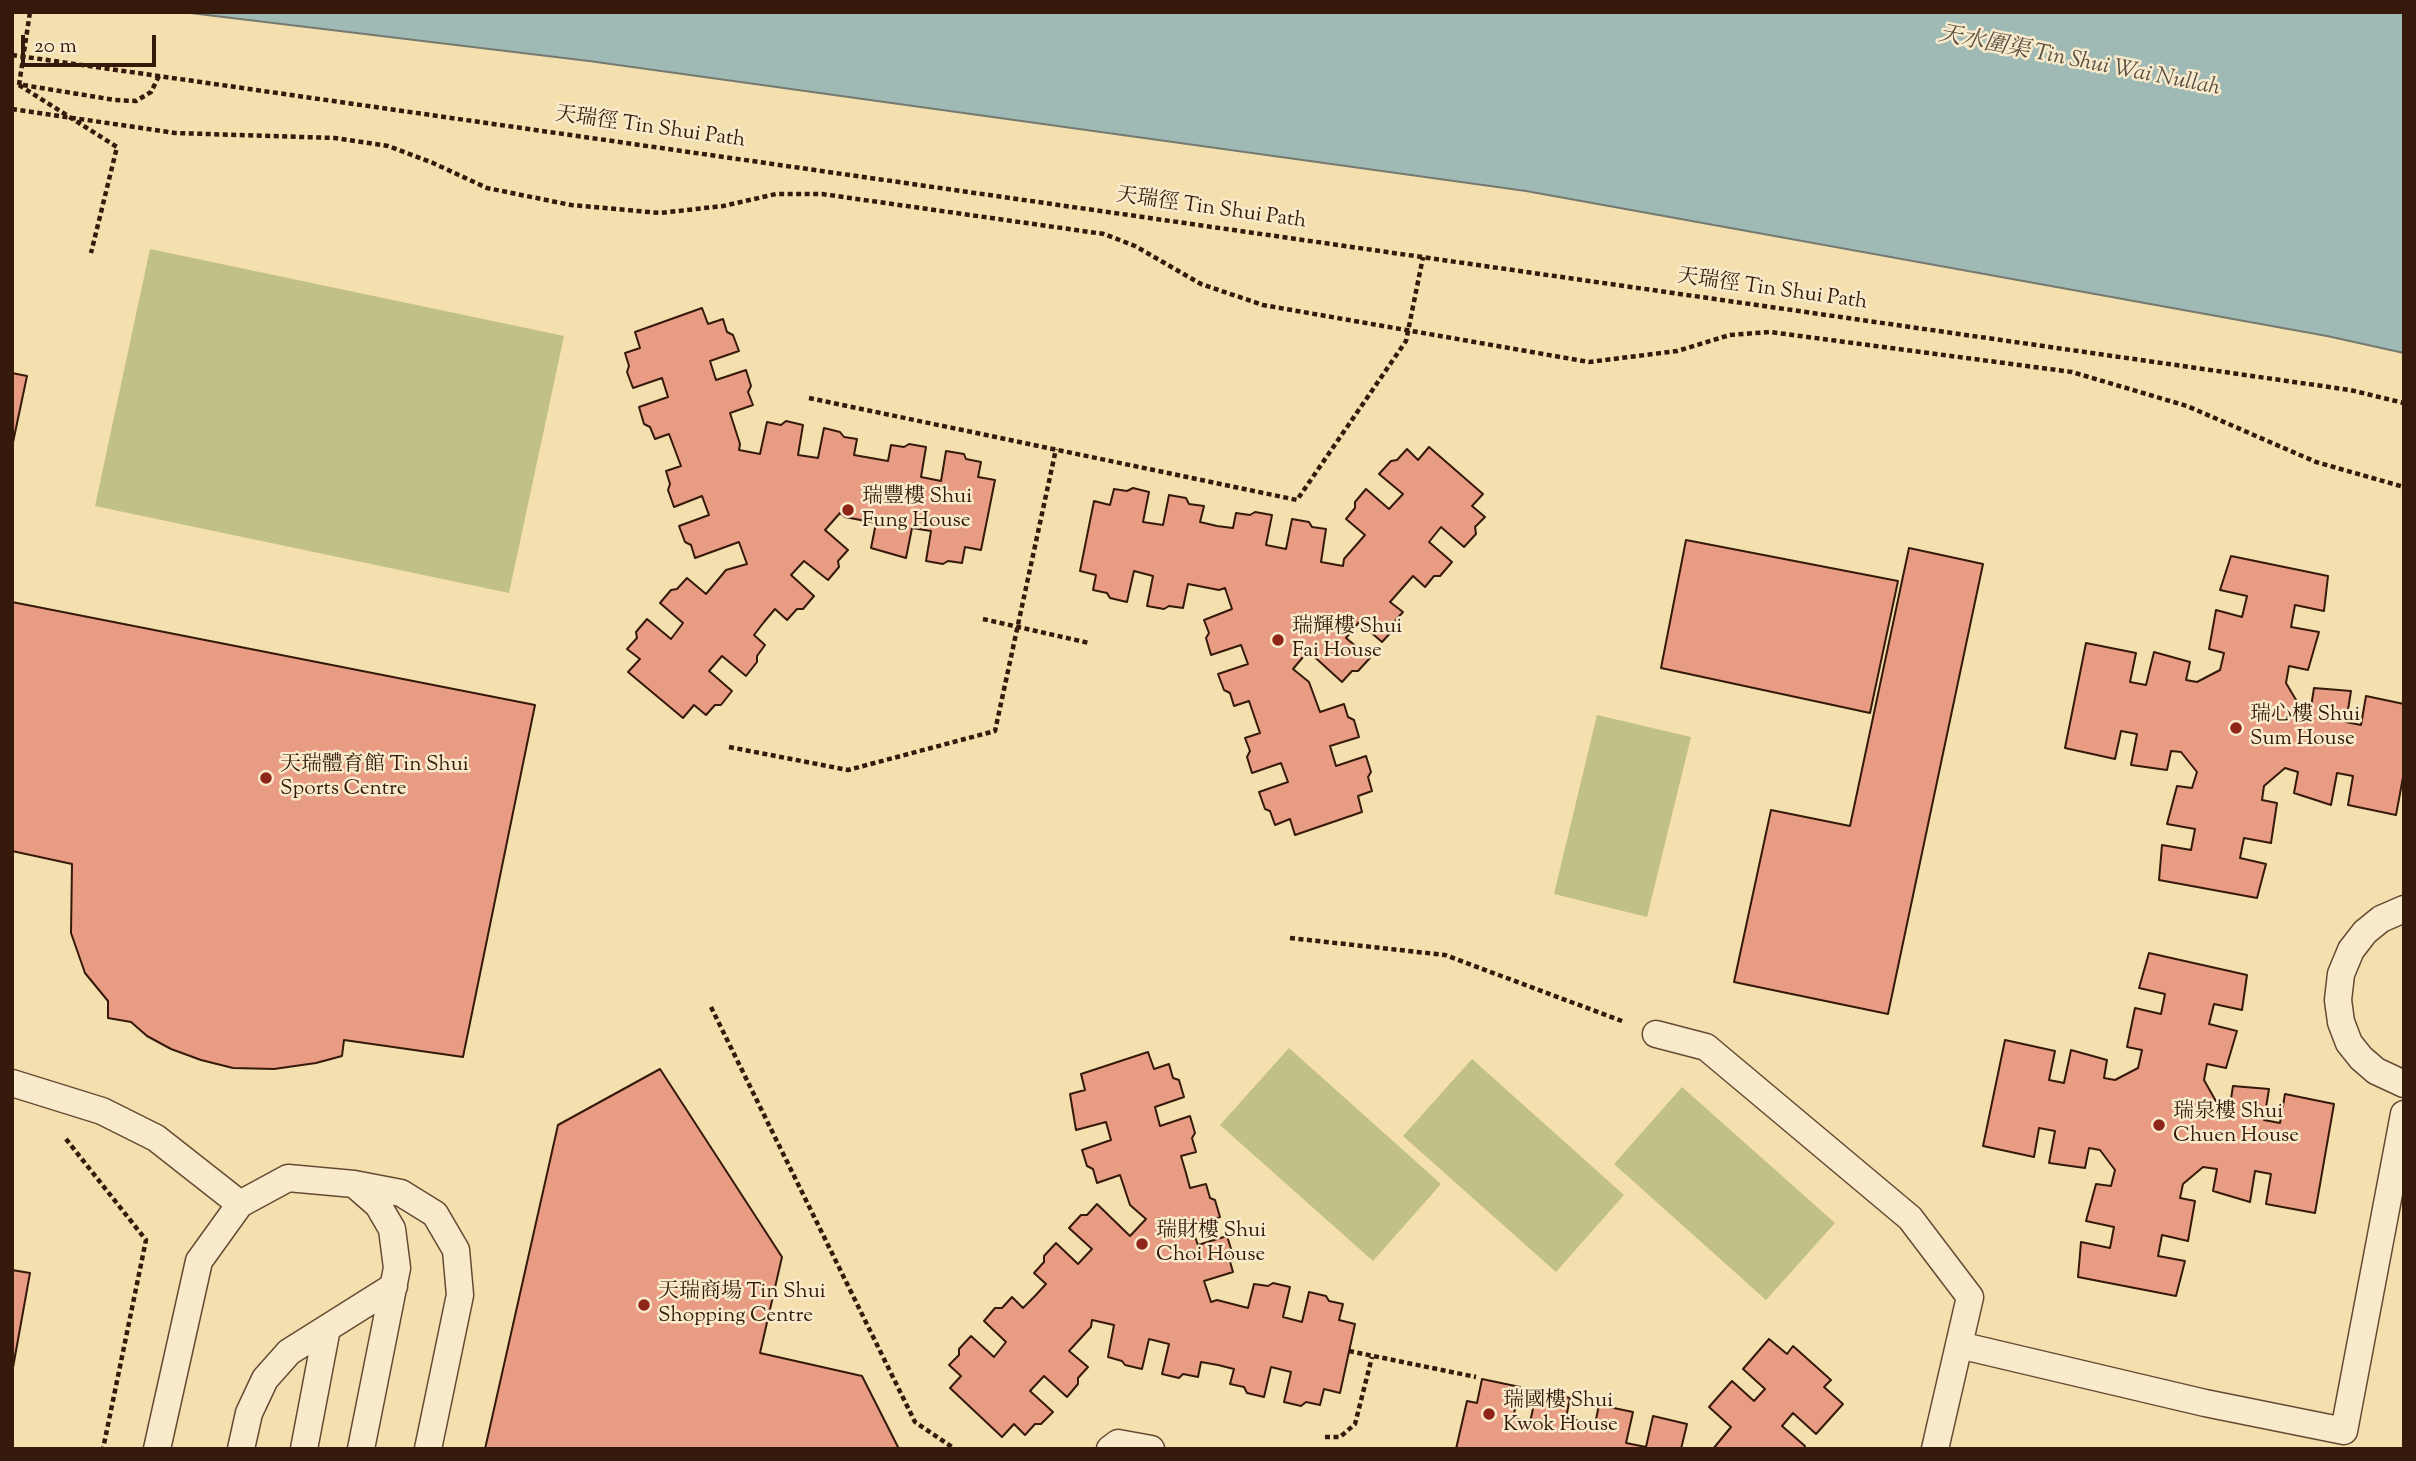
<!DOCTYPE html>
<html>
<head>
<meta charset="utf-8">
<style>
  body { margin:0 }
  #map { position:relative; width:2416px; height:1461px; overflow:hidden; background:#f4dfae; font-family:"Sorts Mill Goudy",serif }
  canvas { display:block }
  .frame { position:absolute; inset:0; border:14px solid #35190a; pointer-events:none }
  .scale { position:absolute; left:21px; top:35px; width:135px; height:32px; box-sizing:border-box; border:4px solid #35190a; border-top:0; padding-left:9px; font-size:21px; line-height:24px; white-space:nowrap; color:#35190a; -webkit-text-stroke:5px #f8eaca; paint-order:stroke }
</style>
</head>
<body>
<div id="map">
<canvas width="2416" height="1461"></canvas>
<div class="frame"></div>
<div class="scale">20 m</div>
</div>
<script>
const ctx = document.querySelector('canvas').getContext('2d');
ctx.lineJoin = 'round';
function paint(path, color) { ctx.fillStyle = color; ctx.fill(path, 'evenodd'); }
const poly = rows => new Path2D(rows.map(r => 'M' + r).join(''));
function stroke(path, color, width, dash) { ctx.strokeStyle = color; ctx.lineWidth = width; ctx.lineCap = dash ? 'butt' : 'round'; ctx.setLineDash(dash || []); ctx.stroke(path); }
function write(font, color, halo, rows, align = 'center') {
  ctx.font = font + ' "Sorts Mill Goudy","Noto Serif SC",serif'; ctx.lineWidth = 5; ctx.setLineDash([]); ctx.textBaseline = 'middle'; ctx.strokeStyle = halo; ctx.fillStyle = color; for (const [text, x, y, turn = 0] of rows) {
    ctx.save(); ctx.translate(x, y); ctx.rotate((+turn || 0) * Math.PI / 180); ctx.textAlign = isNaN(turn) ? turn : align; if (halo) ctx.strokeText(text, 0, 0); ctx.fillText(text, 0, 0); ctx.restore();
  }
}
const green = poly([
  [150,249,564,336,509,593,95,506],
  [1597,715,1691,737,1647,917,1554,894],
  [1289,1048,1441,1184,1373,1261,1220,1125],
  [1472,1059,1624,1195,1556,1272,1403,1136],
  [1682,1087,1835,1223,1766,1300,1614,1164]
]);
const water = poly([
  [182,12,2404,12,2404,353,2327,336,1526,191,589,61,182,12]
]);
const building = poly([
  [702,308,708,324,723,319,727,332,733,335,739,351,710,361,716,380,746,370,751,386,748,392,753,405,730,413,740,444,739,450,760,454,767,422,781,425,786,421,803,425,798,455,818,458,824,428,840,432,844,437,857,439,854,455,888,461,891,445,904,447,909,444,926,447,921,477,941,481,946,451,964,454,966,459,981,462,978,477,995,480,981,550,965,547,962,563,948,561,943,564,926,561,931,531,912,528,906,558,871,548,876,523,845,517,840,513,825,530,848,550,838,561,839,567,828,580,804,561,791,575,814,596,803,609,797,609,787,620,775,609,764,622,754,635,765,645,757,656,757,662,746,676,722,656,709,671,732,691,721,705,715,705,706,715,694,705,683,718,628,672,640,659,627,649,637,638,636,632,647,619,671,639,683,623,660,603,671,590,677,589,687,578,706,594,726,570,747,564,739,542,695,558,691,545,685,542,679,526,709,515,702,496,674,507,668,490,670,484,666,471,681,466,669,434,655,439,650,427,644,424,639,407,668,397,662,378,633,388,627,372,629,366,625,353,640,348,635,332,702,308],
  [12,373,27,376,12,447,12,373],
  [1429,447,1483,494,1472,506,1485,517,1475,527,1476,534,1464,547,1441,527,1429,542,1452,562,1440,576,1434,576,1425,587,1413,576,1390,602,1403,612,1393,623,1394,629,1382,642,1359,622,1346,638,1370,658,1358,671,1352,671,1342,682,1308,651,1293,669,1309,682,1320,712,1344,704,1348,717,1354,720,1359,737,1330,746,1336,766,1366,756,1371,772,1368,777,1372,791,1358,796,1362,812,1295,835,1290,819,1275,825,1270,811,1265,809,1259,792,1288,782,1281,763,1252,773,1247,757,1250,751,1245,738,1260,733,1249,701,1234,706,1230,693,1224,690,1218,674,1248,664,1241,645,1211,655,1206,638,1209,633,1204,620,1232,609,1225,588,1219,590,1188,584,1183,608,1169,606,1164,609,1147,606,1153,576,1134,571,1127,602,1110,598,1107,593,1093,590,1096,575,1080,571,1094,501,1110,505,1114,489,1127,491,1133,488,1149,492,1143,522,1163,525,1169,495,1186,498,1189,504,1204,506,1200,522,1217,526,1233,528,1236,513,1250,515,1255,512,1272,515,1266,545,1286,549,1292,519,1309,522,1312,527,1326,529,1321,562,1343,566,1344,559,1365,535,1346,519,1355,508,1355,502,1366,489,1389,509,1403,494,1379,474,1391,461,1397,460,1407,449,1418,460,1429,447],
  [1686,540,1898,581,1870,713,1661,668,1686,540],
  [1909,548,1983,564,1888,1014,1734,982,1771,810,1850,826,1909,548],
  [2231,556,2328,576,2324,611,2295,605,2291,627,2319,632,2308,670,2289,666,2286,683,2299,705,2311,707,2314,688,2351,691,2346,722,2361,725,2366,696,2404,704,2404,772,2396,815,2348,805,2353,776,2337,773,2331,805,2294,793,2298,772,2285,768,2264,786,2262,800,2277,803,2271,843,2244,838,2240,858,2266,864,2257,898,2159,880,2162,845,2191,850,2195,829,2167,824,2177,786,2192,788,2197,772,2181,752,2171,751,2167,770,2131,765,2137,734,2121,731,2115,759,2065,748,2086,643,2136,653,2130,682,2146,685,2154,652,2190,662,2186,680,2197,682,2220,670,2224,653,2209,649,2216,610,2242,617,2247,596,2220,590,2231,556],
  [12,602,535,705,463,1057,344,1040,342,1056,316,1063,274,1069,233,1068,201,1060,171,1049,147,1036,131,1022,108,1018,108,1001,85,973,71,933,72,864,12,851,12,602],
  [2149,953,2247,975,2242,1010,2214,1004,2209,1024,2237,1031,2226,1068,2207,1064,2204,1080,2217,1103,2230,1105,2233,1086,2269,1089,2264,1120,2280,1123,2285,1094,2334,1104,2315,1213,2266,1204,2271,1174,2255,1171,2250,1202,2213,1191,2217,1169,2203,1167,2183,1184,2180,1198,2195,1201,2188,1241,2162,1235,2158,1256,2185,1261,2176,1296,2078,1277,2081,1242,2110,1248,2114,1227,2086,1221,2096,1184,2111,1186,2115,1170,2100,1150,2089,1148,2085,1168,2049,1163,2055,1131,2039,1128,2034,1157,1983,1146,2005,1040,2055,1051,2049,1080,2064,1083,2071,1050,2107,1060,2104,1078,2115,1080,2138,1068,2142,1050,2127,1047,2135,1008,2161,1014,2165,994,2139,988,2149,953],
  [1148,1052,1154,1069,1169,1064,1173,1078,1179,1080,1184,1097,1155,1107,1160,1126,1190,1116,1195,1133,1192,1138,1196,1152,1181,1156,1186,1173,1190,1188,1206,1184,1210,1198,1215,1200,1220,1217,1191,1226,1198,1245,1227,1236,1232,1252,1229,1258,1233,1272,1204,1281,1211,1302,1217,1300,1248,1308,1254,1284,1268,1286,1273,1283,1290,1287,1283,1317,1302,1322,1309,1292,1326,1296,1329,1301,1343,1304,1339,1320,1355,1324,1340,1393,1324,1389,1320,1405,1306,1402,1301,1406,1284,1402,1291,1372,1271,1367,1264,1397,1247,1393,1244,1387,1230,1384,1234,1369,1218,1365,1201,1362,1198,1377,1183,1374,1179,1378,1162,1374,1169,1344,1149,1339,1142,1369,1125,1365,1122,1361,1108,1357,1114,1325,1092,1320,1091,1327,1069,1351,1088,1367,1078,1378,1078,1384,1067,1397,1044,1376,1030,1391,1053,1412,1041,1424,1035,1424,1025,1435,1014,1424,1002,1437,950,1388,961,1376,949,1365,959,1355,959,1349,971,1336,994,1357,1006,1342,984,1321,995,1308,1002,1308,1012,1297,1023,1308,1035,1296,1046,1284,1034,1273,1044,1262,1044,1256,1056,1243,1078,1264,1092,1249,1069,1228,1081,1215,1087,1215,1097,1204,1130,1236,1146,1219,1130,1205,1120,1175,1097,1183,1093,1169,1087,1166,1082,1150,1111,1140,1106,1122,1076,1130,1070,1094,1085,1090,1081,1074,1148,1052],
  [660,1069,782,1257,760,1353,862,1376,899,1449,485,1449,558,1125,660,1069],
  [12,1270,30,1273,12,1373,12,1270],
  [1769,1339,1787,1354,1793,1346,1831,1380,1824,1387,1843,1404,1816,1434,1793,1413,1782,1426,1805,1446,1803,1449,1713,1449,1731,1427,1709,1407,1732,1381,1754,1401,1765,1389,1743,1369,1769,1339],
  [1482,1379,1520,1387,1513,1418,1530,1422,1537,1391,1570,1398,1566,1418,1595,1424,1599,1405,1633,1412,1626,1443,1646,1447,1653,1416,1687,1424,1681,1449,1456,1449,1467,1401,1477,1403,1482,1379]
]);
const path = poly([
  [12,55,2350,390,2404,403],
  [19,85,117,147,91,253],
  [23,85,115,100,136,101,151,92,159,76],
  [12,109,175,133,335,138,388,146,433,163,487,188,571,205,660,213,723,206,776,194,822,194,1104,234,1135,246,1201,284,1263,305,1589,362,1677,351,1730,335,1770,332,2072,372,2187,406,2316,462,2404,487],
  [809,398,1297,500,1406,341,1423,257],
  [983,619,1089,643],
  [729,747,848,770,995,731,1056,449],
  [1290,938,1445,955,1622,1021],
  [711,1007,915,1422,955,1449],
  [66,1139,146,1240,103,1449],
  [1349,1351,1476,1377],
  [1325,1437,1340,1437,1355,1424,1372,1357]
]);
const service = poly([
  [2404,909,2381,919,2365,932,2351,950,2341,974,2338,1000,2341,1022,2349,1043,2361,1058,2376,1071,2404,1084],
  [1656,1034,1706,1047,1910,1218,1970,1297,1935,1449],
  [12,1083,102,1111,156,1138,240,1204],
  [354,1184,378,1205,392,1229,397,1268,361,1449],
  [1959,1345,2205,1403,2344,1431,2404,1114],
  [157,1449,199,1261,240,1204,288,1178,354,1184,401,1193,435,1214,456,1250,460,1295,428,1449],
  [241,1449,249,1413,265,1379,289,1352,394,1286],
  [304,1449,327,1328],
  [1110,1449,1118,1443,1151,1449]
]);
const pathBridge = poly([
  [19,85,30,12]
]);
const markers = [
  [848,510,7,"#8f2418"],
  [1278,640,7,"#8f2418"],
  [2236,728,7,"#8f2418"],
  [266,778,7,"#8f2418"],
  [2159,1125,7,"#8f2418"],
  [1142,1244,7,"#8f2418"],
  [644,1305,7,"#8f2418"],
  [1489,1414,7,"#8f2418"]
];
const streetNames = [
  ["天瑞徑 Tin Shui Path",650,129,8],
  ["天瑞徑 Tin Shui Path",1211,210,8],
  ["天瑞徑 Tin Shui Path",1772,291,8]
];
const poiNames = [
  ["瑞豐樓 Shui",862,498],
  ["Fung House",862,522],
  ["瑞輝樓 Shui",1292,628],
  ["Fai House",1292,652],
  ["瑞心樓 Shui",2250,716],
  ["Sum House",2250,740],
  ["天瑞體育館 Tin Shui",280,766],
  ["Sports Centre",280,790],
  ["瑞泉樓 Shui",2173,1113],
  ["Chuen House",2173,1137],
  ["瑞財樓 Shui",1156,1232],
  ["Choi House",1156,1256],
  ["天瑞商場 Tin Shui",658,1293],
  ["Shopping Centre",658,1317],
  ["瑞國樓 Shui",1503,1402],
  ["Kwok House",1503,1426]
];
const waterNames = [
  ["天水圍渠 Tin Shui Wai Nullah",2079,63,11]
];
paint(green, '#c1c086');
paint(water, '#9fbab5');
stroke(water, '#757a71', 2);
paint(building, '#e89c83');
stroke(building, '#35190a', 2);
stroke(service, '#654a33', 29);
stroke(path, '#35190a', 4.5, [5, 3.5]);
stroke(service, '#f8eaca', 26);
stroke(pathBridge, '#35190a', 4.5, [5, 3.5]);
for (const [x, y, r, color] of markers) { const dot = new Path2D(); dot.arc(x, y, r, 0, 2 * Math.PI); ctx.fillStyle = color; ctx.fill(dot); stroke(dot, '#f8eaca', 2.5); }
write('21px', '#35190a', '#f8eaca', streetNames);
write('21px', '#35190a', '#f8eaca', poiNames, 'left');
write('italic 23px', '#5a5146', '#f8eaca', waterNames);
</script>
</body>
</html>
